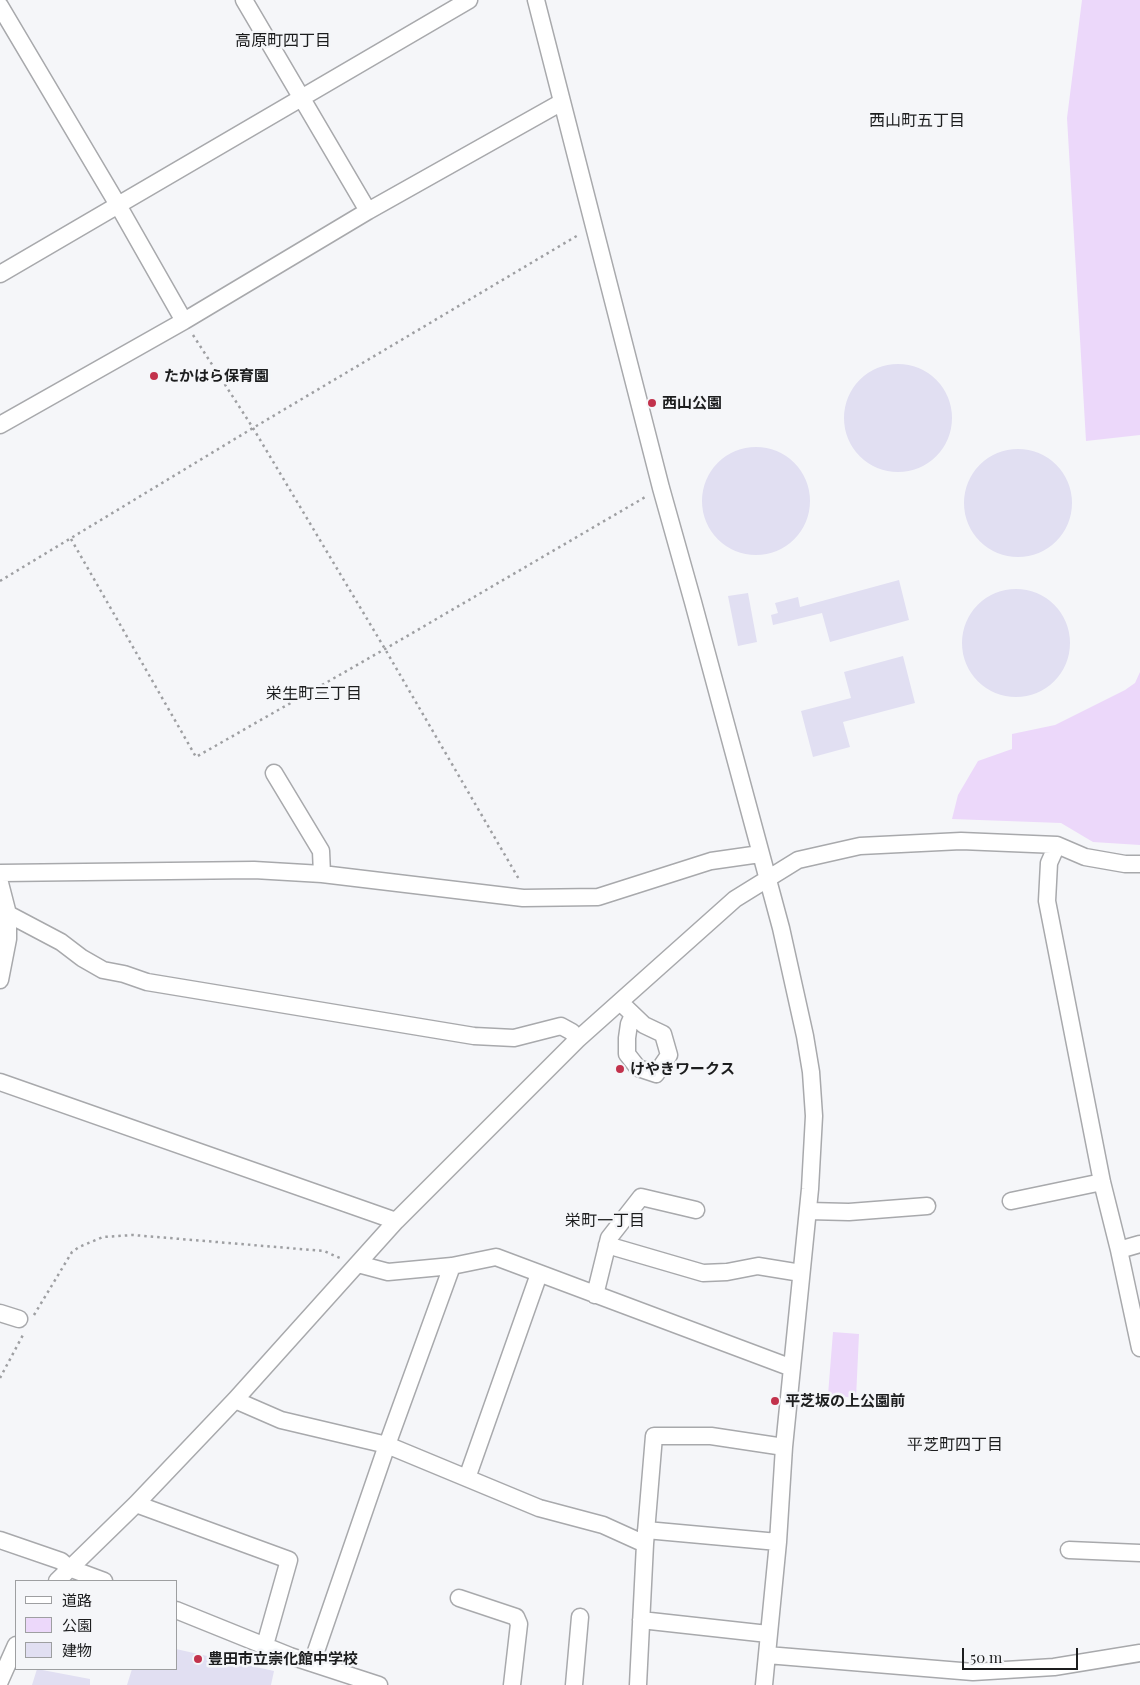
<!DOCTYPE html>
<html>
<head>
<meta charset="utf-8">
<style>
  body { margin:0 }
  #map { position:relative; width:1140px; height:1685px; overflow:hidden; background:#f5f6f9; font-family:"Playfair Display","Noto Sans JP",serif }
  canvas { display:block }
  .legend { position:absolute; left:15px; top:1580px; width:162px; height:90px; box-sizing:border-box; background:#f5f6f9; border:1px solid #9e9fa1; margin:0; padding:6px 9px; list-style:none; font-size:15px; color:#1c1d1e }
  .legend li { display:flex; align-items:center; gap:10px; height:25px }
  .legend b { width:25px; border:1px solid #9e9fa1 }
  .scale { position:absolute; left:962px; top:1648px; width:116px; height:22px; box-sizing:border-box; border:2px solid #1c1d1e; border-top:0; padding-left:6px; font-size:15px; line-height:18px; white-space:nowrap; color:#1c1d1e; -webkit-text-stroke:4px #f5f6f9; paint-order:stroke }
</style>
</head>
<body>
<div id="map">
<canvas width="1140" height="1685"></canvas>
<ul class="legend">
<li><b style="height:6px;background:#fff"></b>道路</li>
<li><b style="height:14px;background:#ecd8fa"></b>公園</li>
<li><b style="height:14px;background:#e1dff2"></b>建物</li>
</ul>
<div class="scale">50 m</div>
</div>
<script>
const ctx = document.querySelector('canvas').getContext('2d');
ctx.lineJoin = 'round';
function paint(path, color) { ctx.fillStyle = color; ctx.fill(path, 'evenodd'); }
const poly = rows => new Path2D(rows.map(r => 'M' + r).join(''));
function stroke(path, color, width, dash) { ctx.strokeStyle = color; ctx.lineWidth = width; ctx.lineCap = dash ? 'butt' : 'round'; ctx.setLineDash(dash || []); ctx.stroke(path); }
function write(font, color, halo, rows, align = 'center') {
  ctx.font = font + ' "Playfair Display","Noto Sans JP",serif'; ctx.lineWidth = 5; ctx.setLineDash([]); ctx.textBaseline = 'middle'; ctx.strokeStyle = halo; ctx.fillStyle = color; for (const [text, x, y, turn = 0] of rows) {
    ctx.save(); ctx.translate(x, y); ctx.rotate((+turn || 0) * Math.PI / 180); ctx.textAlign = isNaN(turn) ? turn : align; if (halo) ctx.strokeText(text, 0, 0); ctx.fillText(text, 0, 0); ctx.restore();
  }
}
const green = poly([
  [1082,0,1140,0,1140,435,1086,441,1067,118],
  [1140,672,1140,845,1093,842,1061,823,952,819,958,795,978,761,1012,749,1012,734,1055,725,1125,690,1135,683],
  [833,1332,859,1334,856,1398,828,1395]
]);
const building = poly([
  '844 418a54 54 0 1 1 108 0a54 54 0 1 1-108 0Z',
  '702 501a54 54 0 1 1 108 0a54 54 0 1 1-108 0Z',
  '964 503a54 54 0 1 1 108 0a54 54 0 1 1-108 0Z',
  [899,580,909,620,830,642,822,613,773,625,771,615,778,613,775,603,798,597,800,607],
  '962 643a54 54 0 1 1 108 0a54 54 0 1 1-108 0Z',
  [748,593,757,642,738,646,728,596],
  [903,656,915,703,843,722,850,747,813,757,801,711,851,698,844,672],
  [176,1649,274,1671,271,1685,127,1685,132,1669,176,1669],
  [37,1669,90,1679,90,1685,32,1685]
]);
const path = poly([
  [193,335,253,428,385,649,520,881],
  [71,539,196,757,385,649,647,496],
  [0,581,253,428,580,234],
  [34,1315,72,1252,79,1247,103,1237,133,1235,324,1251,342,1259],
  [0,1378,24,1333]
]);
const minor = poly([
  [244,0,368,211],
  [536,0,661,488,693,602,781,928,805,1036,811,1072,814,1116,810,1189,784,1447,778,1542,764,1685],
  [0,6,118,205,184,321],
  [0,274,469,0],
  [0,425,184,321,368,211,562,102],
  [274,773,321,851,322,874],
  [1057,845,1049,863,1047,901,1102,1182,1119,1250,1140,1348],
  [0,873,254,870,322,874,523,898,598,897,711,861,760,854],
  [0,883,8,914,8,939,0,980],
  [8,914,61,942,82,958,103,970,124,974,147,982,474,1036,514,1038,561,1026,572,1032,577,1040],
  [620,1002,644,1025,663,1034,669,1055,656,1074,638,1068,627,1054,627,1038,629,1024,633,1015],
  [0,1082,396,1221],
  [1011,1201,1102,1182],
  [808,1211,849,1212,927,1206],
  [607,1245,703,1273,727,1272,758,1266,801,1273],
  [1119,1250,1140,1244],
  [358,1264,388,1272,452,1266,496,1257,792,1368],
  [595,1295,609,1238,641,1197,696,1210],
  [0,1313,19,1319],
  [235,1400,281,1420,387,1445,539,1508,603,1525,645,1544],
  [467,1478,539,1274],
  [136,1504,289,1560,265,1645],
  [646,1530,778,1542],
  [0,1540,61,1561,69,1568,104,1581],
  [1069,1550,1140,1553],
  [57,1581,136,1504,235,1400,396,1221,577,1040,735,899,798,860,860,846,961,841,1057,845,1085,857,1125,864,1140,864],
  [459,1598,516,1617,519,1624,512,1685],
  [176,1610,290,1656,379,1685],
  [641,1620,768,1634],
  [767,1655,973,1672,1054,1667,1140,1653],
  [312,1663,387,1445,452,1266],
  [0,1681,16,1645],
  [574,1685,580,1617],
  [638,1685,645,1544,654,1436,711,1436,784,1447]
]);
const markers = [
  [154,376,5,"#c2324c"],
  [652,403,5,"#c2324c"],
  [620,1069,5,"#c2324c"],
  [775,1401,5,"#c2324c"],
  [198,1659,5,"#c2324c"]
];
const poiNames = [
  ["たかはら保育園",164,376],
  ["西山公園",662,403],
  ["けやきワークス",630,1069],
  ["平芝坂の上公園前",785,1401],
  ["豊田市立崇化館中学校",208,1659]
];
const neighbourhoodNames = [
  ["高原町四丁目",283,41],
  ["西山町五丁目",917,121],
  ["栄生町三丁目",314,694],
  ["栄町一丁目",605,1221],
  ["平芝町四丁目",955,1445]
];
paint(green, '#ecd8fa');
paint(building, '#e1dff2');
stroke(minor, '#a8a9ac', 19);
stroke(path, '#9e9fa2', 2.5, [2.5, 4]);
stroke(minor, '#fff', 16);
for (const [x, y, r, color] of markers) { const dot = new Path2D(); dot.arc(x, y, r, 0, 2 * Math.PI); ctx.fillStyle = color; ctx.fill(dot); stroke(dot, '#f5f6f9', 2); }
write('bold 15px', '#1c1d1e', '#f5f6f9', poiNames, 'left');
write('16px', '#1c1d1e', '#f5f6f9', neighbourhoodNames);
</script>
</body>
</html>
